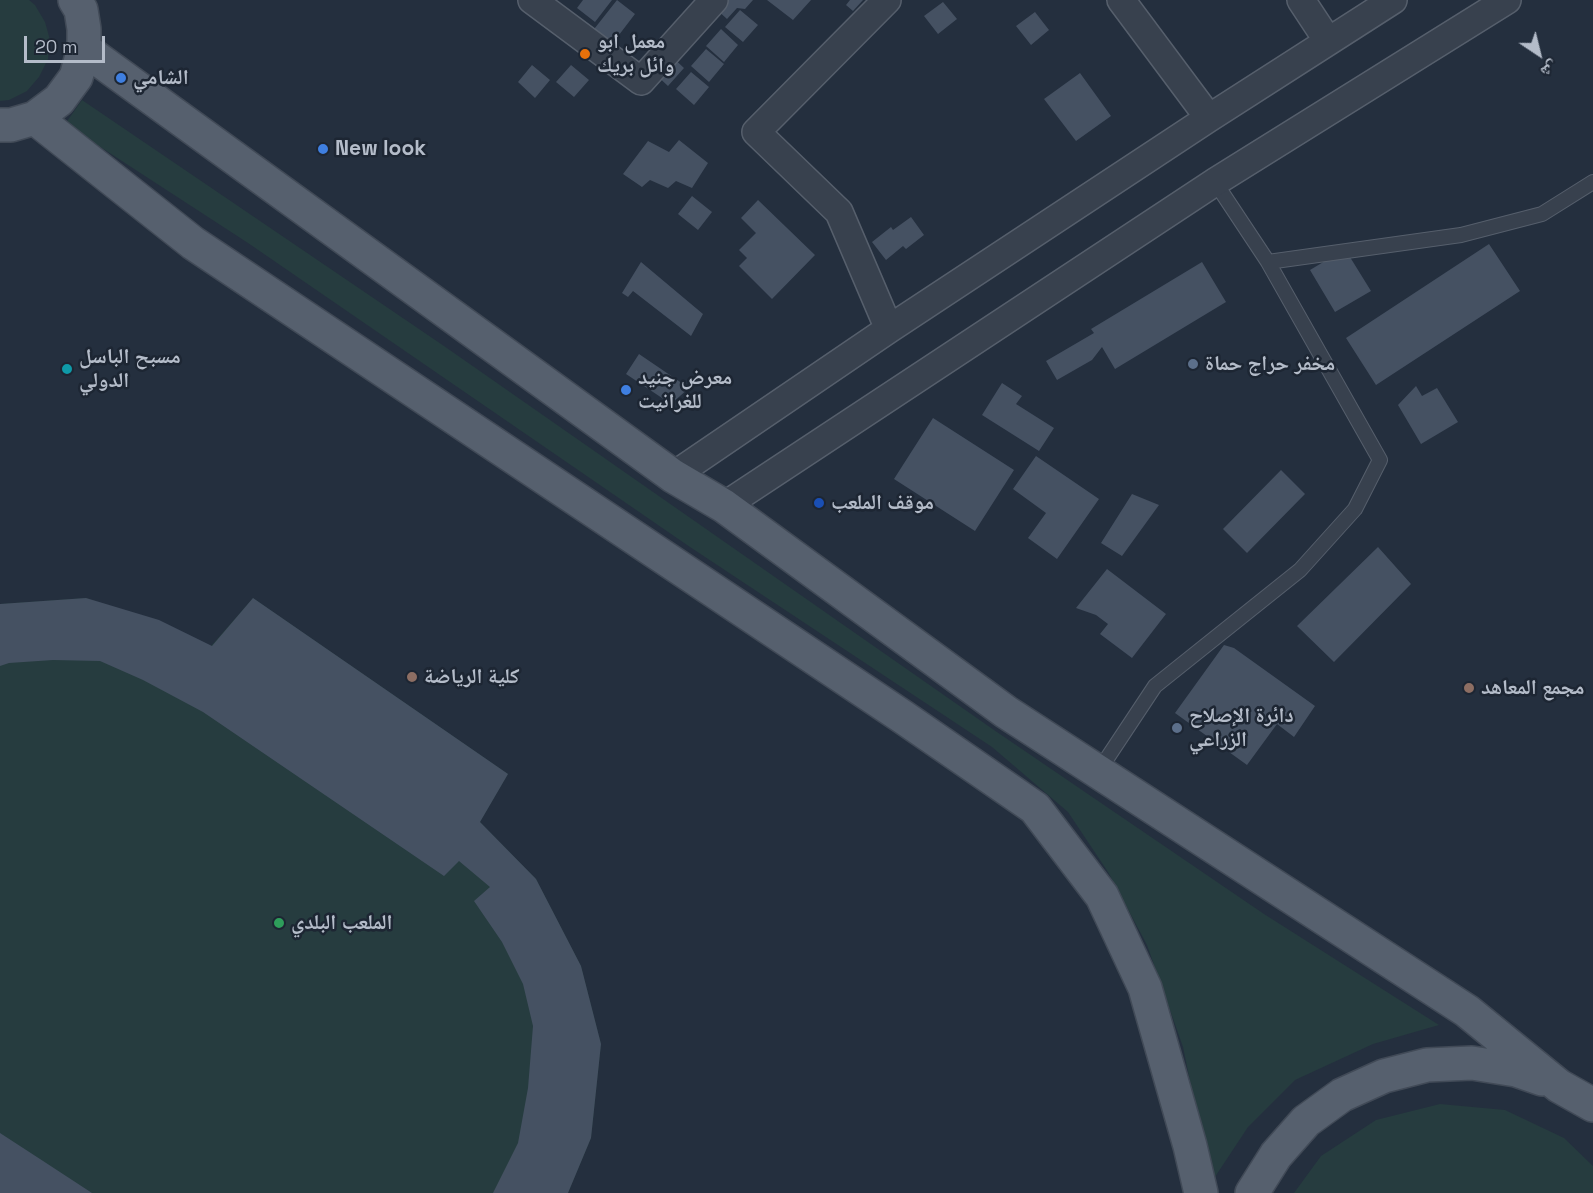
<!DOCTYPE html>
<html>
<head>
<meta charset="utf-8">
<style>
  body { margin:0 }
  #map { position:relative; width:1593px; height:1193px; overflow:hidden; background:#242f3e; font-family:"Space Grotesk","Noto Naskh Arabic",sans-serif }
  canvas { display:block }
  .north { position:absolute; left:1509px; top:24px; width:60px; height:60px; -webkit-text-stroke:4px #1d2633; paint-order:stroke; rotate:145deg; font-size:16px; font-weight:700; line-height:24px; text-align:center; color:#b4bcc9 }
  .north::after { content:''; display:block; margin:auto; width:21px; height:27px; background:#b4bcc9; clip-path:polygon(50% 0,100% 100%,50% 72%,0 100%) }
  .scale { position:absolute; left:24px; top:36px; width:81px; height:27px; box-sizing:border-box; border:3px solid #b4bcc9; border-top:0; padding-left:8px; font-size:18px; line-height:21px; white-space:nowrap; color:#b4bcc9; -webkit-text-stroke:4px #1d2633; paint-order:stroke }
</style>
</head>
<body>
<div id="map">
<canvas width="1593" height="1193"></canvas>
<div class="north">ش</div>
<div class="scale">20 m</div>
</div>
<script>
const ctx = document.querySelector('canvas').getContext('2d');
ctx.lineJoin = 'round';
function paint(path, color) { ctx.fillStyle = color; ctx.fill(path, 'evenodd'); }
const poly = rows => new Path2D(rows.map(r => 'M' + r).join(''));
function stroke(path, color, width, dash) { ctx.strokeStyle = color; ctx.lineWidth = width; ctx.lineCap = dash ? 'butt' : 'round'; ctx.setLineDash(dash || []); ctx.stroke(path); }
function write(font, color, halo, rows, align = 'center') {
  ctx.font = font + ' "Space Grotesk","Noto Naskh Arabic",sans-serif'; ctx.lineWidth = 5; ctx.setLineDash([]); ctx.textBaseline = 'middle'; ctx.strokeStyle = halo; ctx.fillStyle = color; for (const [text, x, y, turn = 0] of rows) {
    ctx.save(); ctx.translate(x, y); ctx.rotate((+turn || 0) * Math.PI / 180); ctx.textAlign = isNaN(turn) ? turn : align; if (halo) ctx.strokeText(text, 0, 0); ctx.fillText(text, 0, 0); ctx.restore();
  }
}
const green = poly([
  [0,0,29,0,35,5,45,22,50,40,48,59,39,77,27,91,9,100,0,101],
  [82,100,444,346,994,730,1264,914,1439,1025,1373,1044,1295,1080,1248,1127,1211,1183,1183,1047,1147,945,1108,872,1068,812,992,747,690,547,248,243,65,124],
  [86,598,211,646,253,598,508,774,480,822,536,879,581,966,601,1044,591,1138,568,1193,0,1193,0,604],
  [1440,1104,1505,1110,1564,1138,1593,1166,1593,1193,1294,1193,1321,1156,1376,1120]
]);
const building = poly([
  [583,0,612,0,595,22,577,8],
  [617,0,635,14,609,48,591,33],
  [720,0,753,0,745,9,737,8,727,19,714,7],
  [767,0,811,0,793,20],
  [850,0,863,0,853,11,846,5],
  [943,2,957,19,938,34,924,16],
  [740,10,758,25,743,42,725,27],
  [1035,12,1049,30,1031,45,1016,26],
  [721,29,738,45,724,62,706,46],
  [706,49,724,64,709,82,691,66],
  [669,54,684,68,668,86,653,72],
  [532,65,550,80,535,98,518,82],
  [571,65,589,80,574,97,556,82],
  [691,72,709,87,694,105,676,89],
  [1080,73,1111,116,1076,141,1044,99],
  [679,140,708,163,692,188,676,181,668,188,650,180,642,187,623,174,648,141,669,152],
  [692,196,712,212,698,230,678,214],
  [758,200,815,255,772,299,739,266,747,258,739,250,756,233,741,218],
  [911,217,924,235,906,249,903,246,886,260,872,242,891,227,893,230],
  [1489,244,1520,291,1376,385,1346,338],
  [1345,249,1371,291,1335,312,1310,270],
  [641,262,703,314,691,336,633,291,628,297,622,293],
  [1202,262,1226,302,1115,369,1102,347,1092,360,1057,380,1046,361,1094,333,1091,329],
  [639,354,689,388,671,404,626,374],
  [1002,383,1022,396,1016,404,1054,428,1039,451,982,415],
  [1416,386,1422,396,1437,388,1458,422,1421,444,1398,405],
  [933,418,1014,470,975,531,894,479],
  [1036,456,1099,499,1057,559,1028,538,1046,513,1013,489],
  [1281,470,1305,494,1247,553,1223,529],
  [1132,494,1159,505,1122,556,1101,543],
  [1378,547,1411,584,1334,662,1297,626],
  [1107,569,1166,614,1132,658,1100,634,1108,624,1096,615,1076,608],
  [86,598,159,620,212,646,253,598,508,774,480,822,536,879,581,966,601,1044,591,1138,568,1193,493,1193,518,1143,528,1088,533,1026,523,984,502,942,474,901,490,887,459,861,444,876,203,712,143,680,100,661,53,660,9,663,0,666,0,604],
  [1224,645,1234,648,1315,706,1294,737,1277,724,1247,765,1175,713],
  [0,1133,40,1159,92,1193,0,1193]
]);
const lane = poly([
  [1268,262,1461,235,1542,214,1593,182],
  [1098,772,1155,686,1300,570,1355,509,1380,460,1268,262,1215,182]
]);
const street = poly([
  [532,0,641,81,714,0],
  [887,0,756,132,839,212,889,329],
  [1121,0,1209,118],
  [1301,0,1328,41],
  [673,476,889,329,1209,118,1393,0],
  [724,506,1215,182,1507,0]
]);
const primary = poly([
  [84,49,673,476,724,506,1006,712,1467,1011,1559,1086,1593,1105],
  [35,118,193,243,903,717,1035,808,1102,896,1145,988,1190,1146,1201,1193],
  [0,125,11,125,35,118,59,100,76,77,84,49,84,29,81,10,75,0],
  [1252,1193,1276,1155,1306,1121,1342,1095,1384,1076,1427,1065,1472,1063,1516,1070,1542,1079]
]);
const markers = [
  [585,54,6,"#e8710a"],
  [121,78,6,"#3f7fe0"],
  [323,149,6,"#3f7fe0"],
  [1193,364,6,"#5c6f8a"],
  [67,369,6,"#0f9aa8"],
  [626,390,6,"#3f7fe0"],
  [819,503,6,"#1a4fb4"],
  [412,677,6,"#8d6e63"],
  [1469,688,6,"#8d6e63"],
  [1177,728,6,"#5c6f8a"],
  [279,923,6,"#2e9e5b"]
];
const poiNames = [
  ["معمل ابو",597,42],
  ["وائل بريك",597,66],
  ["الشامي",133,78],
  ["New look",335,149],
  ["مسبح الباسل",79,357],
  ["الدولي",79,381],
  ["مخفر حراج حماة",1205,364],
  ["معرض جنيد",638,378],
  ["للغرانيت",638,402],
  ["موقف الملعب",831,503],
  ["كلية الرياضة",424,677],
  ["مجمع المعاهد",1481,688],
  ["دائرة الإصلاح",1189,716],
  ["الزراعي",1189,740],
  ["الملعب البلدي",291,923]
];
paint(green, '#263c3f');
paint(building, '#455162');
stroke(lane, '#565f6c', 16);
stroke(street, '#565f6c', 30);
stroke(primary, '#414a57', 36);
stroke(lane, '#38414e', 14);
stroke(street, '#38414e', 27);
stroke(primary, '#56606e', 33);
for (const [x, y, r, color] of markers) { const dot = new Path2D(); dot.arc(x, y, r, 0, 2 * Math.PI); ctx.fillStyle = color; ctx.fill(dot); stroke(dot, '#1d2633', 2); }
write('bold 21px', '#b4bcc9', '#1d2633', poiNames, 'left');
</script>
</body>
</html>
